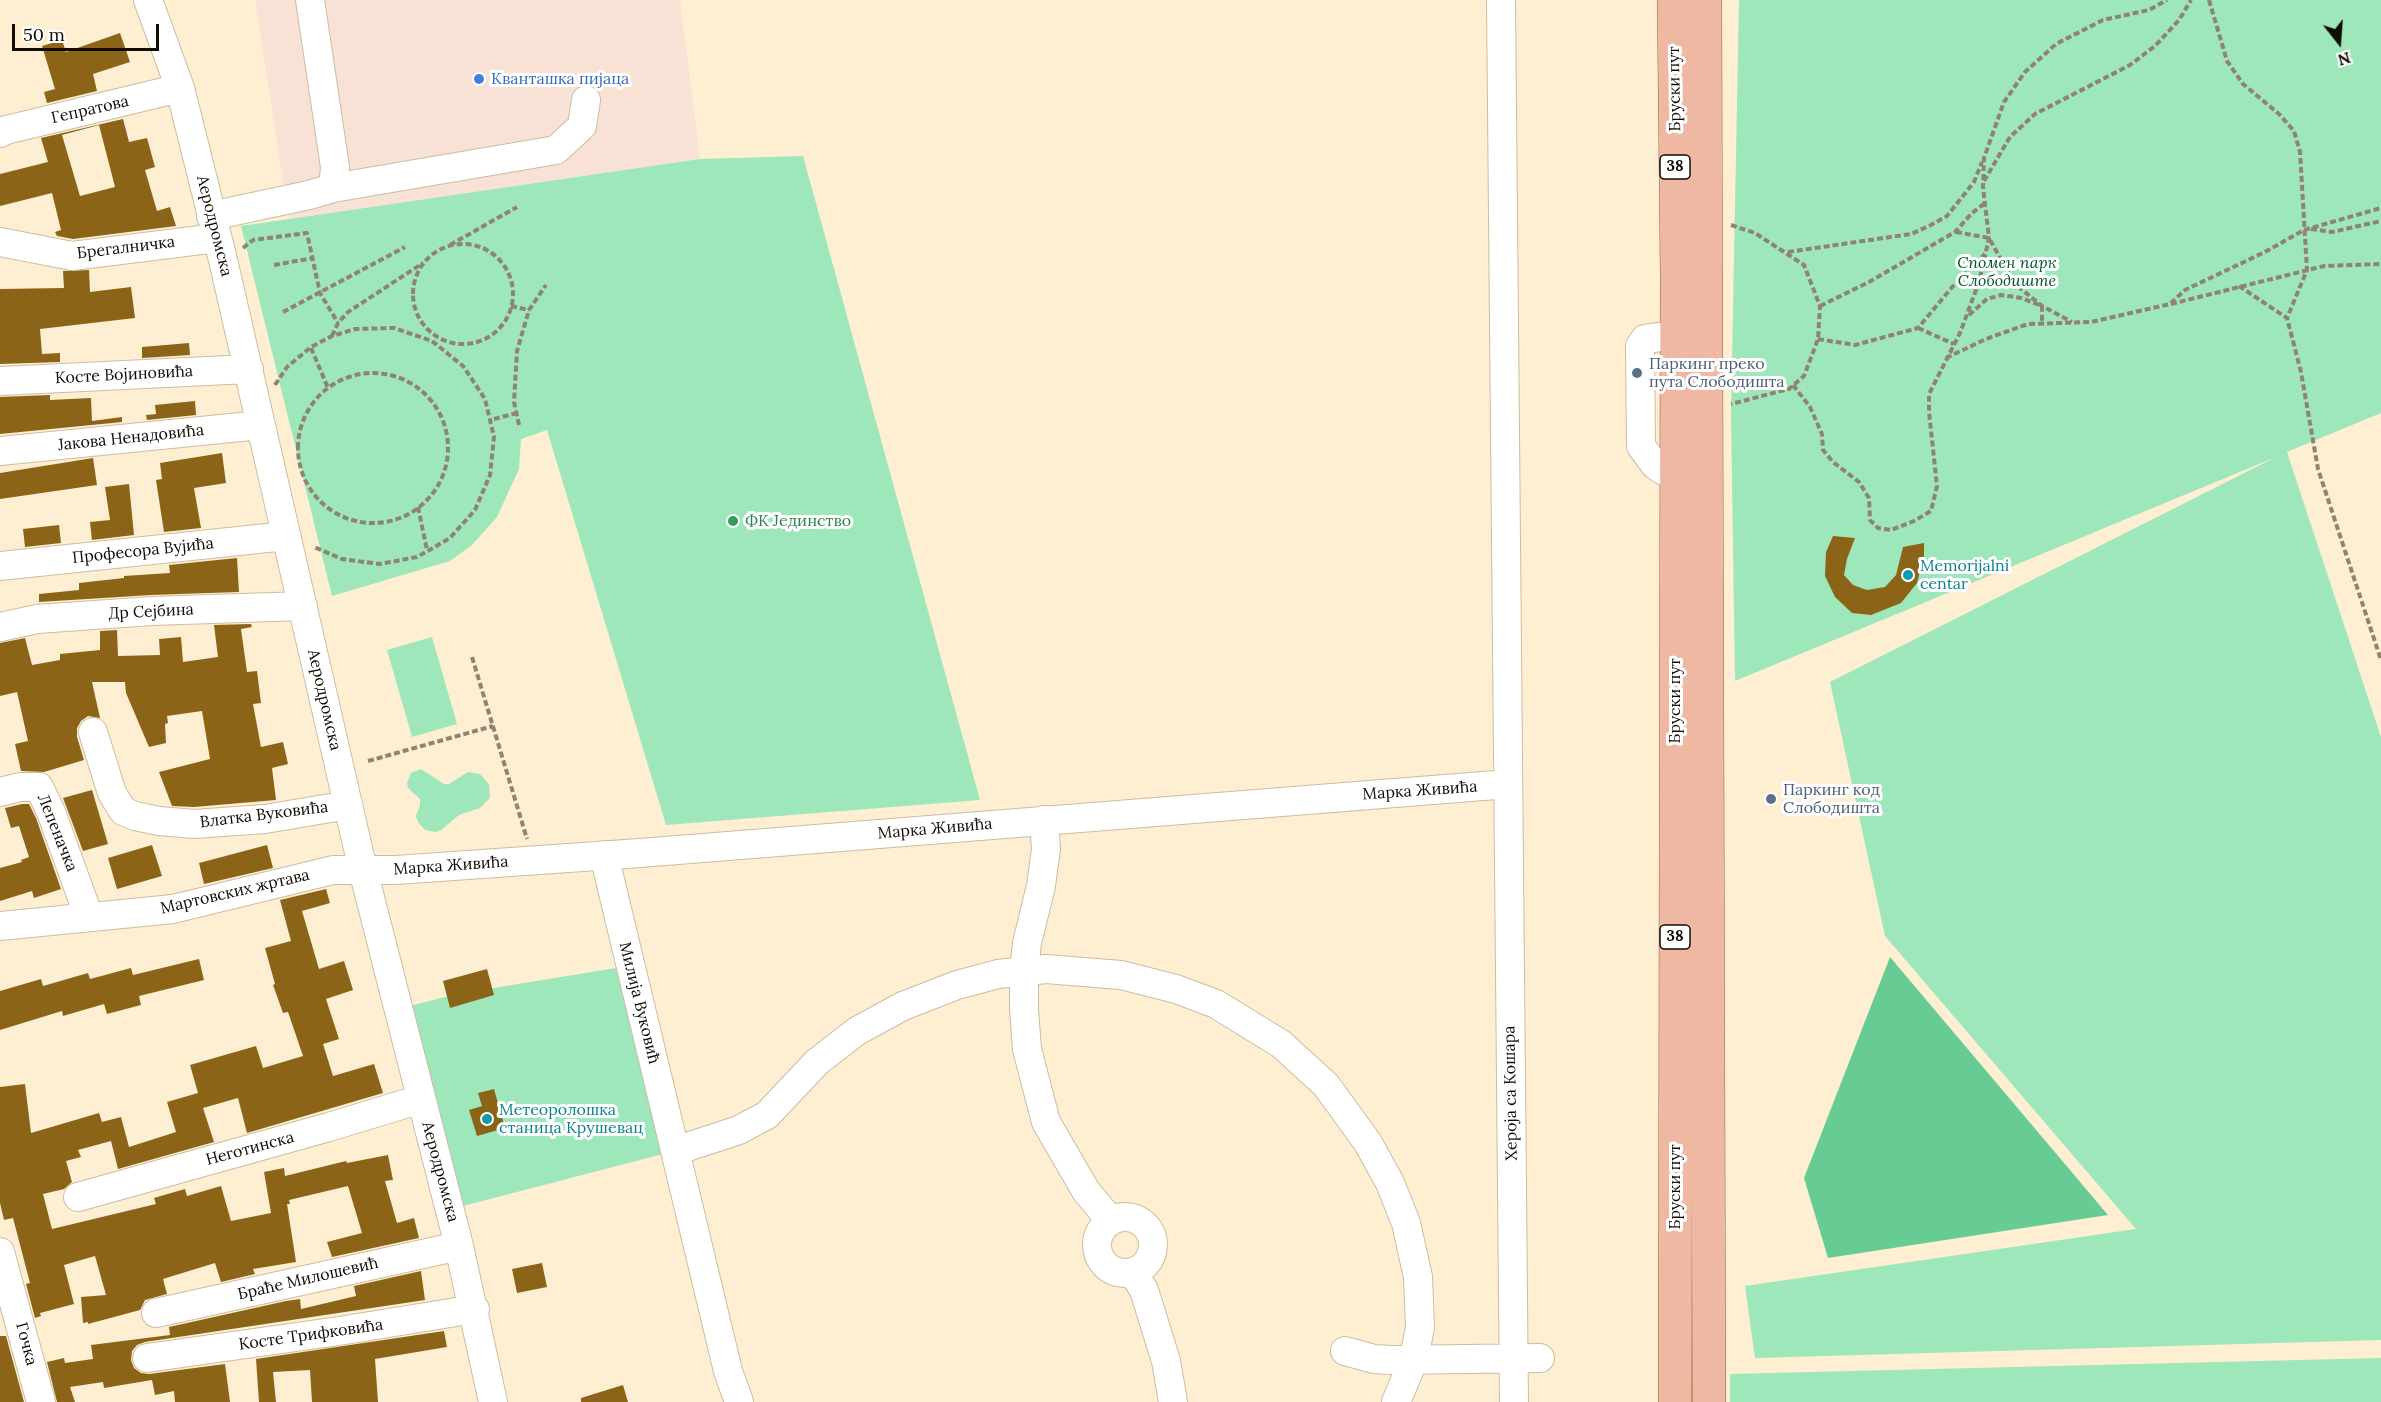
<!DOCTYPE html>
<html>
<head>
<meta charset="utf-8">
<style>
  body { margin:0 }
  #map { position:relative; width:2381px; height:1402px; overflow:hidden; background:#feefd2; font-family:Lora,serif }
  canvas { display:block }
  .north { position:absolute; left:2309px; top:12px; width:60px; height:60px; -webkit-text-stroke:4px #fff; paint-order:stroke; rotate:163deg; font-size:16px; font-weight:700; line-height:24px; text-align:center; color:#100b03 }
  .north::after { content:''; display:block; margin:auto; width:21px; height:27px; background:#100b03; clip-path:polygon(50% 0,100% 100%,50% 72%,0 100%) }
  .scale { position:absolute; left:12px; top:24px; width:147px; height:27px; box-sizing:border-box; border:3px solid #100b03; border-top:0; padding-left:8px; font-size:18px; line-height:21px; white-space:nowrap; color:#100b03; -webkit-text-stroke:4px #fff; paint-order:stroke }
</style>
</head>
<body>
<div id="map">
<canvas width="2381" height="1402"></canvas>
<div class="north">N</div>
<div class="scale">50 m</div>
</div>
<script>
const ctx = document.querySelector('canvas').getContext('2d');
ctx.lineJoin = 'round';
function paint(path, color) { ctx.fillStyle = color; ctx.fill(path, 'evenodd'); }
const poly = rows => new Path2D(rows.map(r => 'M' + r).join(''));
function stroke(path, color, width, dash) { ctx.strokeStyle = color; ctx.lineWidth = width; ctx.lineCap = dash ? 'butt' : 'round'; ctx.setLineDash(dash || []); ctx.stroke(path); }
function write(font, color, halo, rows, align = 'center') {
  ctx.font = font + ' Lora,serif'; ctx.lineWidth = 6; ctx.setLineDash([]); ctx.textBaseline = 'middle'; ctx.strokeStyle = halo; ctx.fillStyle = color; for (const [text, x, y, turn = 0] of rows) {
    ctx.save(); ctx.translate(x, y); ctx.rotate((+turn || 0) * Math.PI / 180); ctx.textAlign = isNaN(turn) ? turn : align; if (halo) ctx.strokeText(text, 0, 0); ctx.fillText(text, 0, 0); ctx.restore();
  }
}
const commercial = poly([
  [255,0,680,0,700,159,289,219]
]);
const green = poly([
  [1739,0,2381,0,2381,413,2287,452,2381,737,2381,1340,1755,1358,1745,1286,2136,1229,1885,936,1830,682,2276,457,1735,681,1731,413],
  [803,156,980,800,666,825,547,430,521,439,519,469,497,517,472,545,450,561,332,596,241,226,700,159],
  [432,637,457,724,412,737,387,650],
  [421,769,444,784,449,784,468,772,480,774,489,784,490,798,480,808,459,815,441,830,436,832,425,830,418,822,416,816,420,805,420,799,408,788,407,783,411,773],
  [616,968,663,1154,436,1213,386,1012,457,994],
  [2381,1358,2381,1402,1730,1402,1730,1374]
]);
const forest = poly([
  [1890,957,2108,1215,1828,1258,1804,1178]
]);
const building = poly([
  [120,33,130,62,93,74,97,91,47,103,44,92,55,89,42,46,62,40,66,52],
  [123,119,129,142,147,138,155,167,145,170,157,211,170,207,176,226,73,239,57,236,55,232,61,230,52,193,0,206,0,174,48,162,41,138],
  [99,125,115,187,80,196,62,135],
  [89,270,90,292,131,287,135,318,40,329,42,354,60,353,60,362,0,364,0,289,64,288,63,271],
  [189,343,190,355,142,358,142,347],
  [50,395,50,400,91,398,92,421,122,417,122,422,0,434,0,397],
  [195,401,196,415,147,420,146,415,156,414,155,405],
  [222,453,226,483,194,488,201,528,164,532,156,480,162,479,160,463],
  [93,458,97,485,0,499,0,473],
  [129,484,134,535,92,540,90,522,110,520,105,487],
  [59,525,61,543,25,547,23,529],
  [1833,536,1855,538,1847,559,1844,575,1853,585,1867,590,1885,587,1896,575,1903,547,1924,543,1924,557,1917,583,1901,603,1871,615,1852,613,1835,597,1825,576,1826,552],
  [237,558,239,592,151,595,39,602,39,594,79,590,79,583,124,578,124,576,170,573,169,565],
  [251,624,252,627,241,629,247,672,257,671,261,703,253,704,261,747,283,742,288,764,272,768,276,800,194,807,172,806,159,772,210,759,202,711,167,716,168,723,165,724,166,743,149,747,126,693,125,682,92,682,100,718,88,716,81,721,77,728,77,737,84,760,44,772,21,771,15,744,28,741,17,692,0,696,0,643,25,638,32,665,60,660,60,654,100,650,100,631,117,630,118,656,160,655,159,639,181,637,183,662,218,657,214,625],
  [92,790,108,844,83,851,63,798],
  [22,804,29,804,36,818,61,889,34,898,32,891,0,901,0,868,22,862,21,860,29,857,19,826,11,828,5,808],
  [152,845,162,876,117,889,108,858],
  [267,845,273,868,204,884,199,863],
  [326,889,330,903,302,911,319,969,344,961,353,990,326,999,339,1039,323,1044,333,1076,374,1064,383,1093,247,1133,238,1098,203,1108,214,1142,118,1169,111,1141,78,1150,81,1157,66,1161,72,1182,64,1189,43,1194,52,1229,156,1204,154,1198,185,1189,187,1196,221,1186,231,1221,271,1213,264,1172,284,1168,285,1176,346,1161,347,1163,388,1155,393,1180,385,1181,397,1223,414,1218,419,1238,332,1257,327,1242,362,1233,348,1186,289,1200,290,1204,287,1204,296,1262,253,1269,255,1274,221,1282,215,1263,163,1279,167,1294,145,1300,140,1310,88,1324,88,1322,83,1323,81,1297,106,1295,95,1256,64,1265,74,1304,40,1313,41,1316,35,1318,26,1284,30,1283,13,1218,4,1220,0,1203,0,1087,25,1084,31,1133,99,1113,102,1122,121,1117,129,1147,176,1132,167,1102,198,1093,190,1065,256,1046,263,1068,303,1056,288,1012,283,1013,273,985,275,984,265,948,291,941,280,900],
  [199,959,204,980,139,996,141,1005,107,1014,104,1004,63,1016,62,1011,0,1030,0,991,41,979,43,986,88,973,90,979,131,968,133,975],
  [487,969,494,995,450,1008,443,981],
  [494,1089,505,1128,477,1136,469,1110,482,1106,478,1093],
  [542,1263,547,1287,517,1293,512,1269],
  [421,1271,425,1300,145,1342,137,1345,132,1351,131,1360,134,1368,141,1373,149,1374,225,1364,230,1402,175,1402,174,1391,155,1395,152,1380,104,1388,103,1382,70,1387,75,1402,57,1402,47,1362,64,1358,65,1363,93,1359,91,1345,170,1335,169,1327,286,1301,300,1299,301,1309,356,1296,354,1286],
  [444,1331,447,1347,375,1359,378,1402,312,1402,310,1370,273,1372,276,1402,259,1402,256,1359],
  [0,1336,6,1336,24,1402,0,1402],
  [623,1385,628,1402,581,1402,581,1398]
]);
const path = poly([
  [2209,0,2227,61,2243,84,2279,114,2294,131,2300,152,2307,270,2287,318],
  [1984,181,2010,137,2035,114,2130,65,2155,46,2179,20,2191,0],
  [1731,225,1755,233,1804,265,1820,306,1818,339,1804,376,1789,389,1731,404],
  [2311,229,2332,232,2381,221],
  [1956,232,1989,238,2014,283,2042,306,2072,322],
  '413 294a50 50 0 1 1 100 0a50 50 0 1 1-100 0Z',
  [450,245,517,207],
  [243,248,253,240,307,233,320,293,338,323],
  [1788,252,1911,234,1929,226,1947,216,1974,182,1982,162],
  [274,265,313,258],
  [2239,286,2287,318,2301,372,2318,469,2381,660],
  [2171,304,2324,266,2381,264],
  [511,306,529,310],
  [1820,306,1869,282,1955,232,1972,213,1985,203],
  [283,312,405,247],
  [1969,315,1987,299,2001,295,2021,298,2042,306,2042,324],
  [1918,328,1954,344],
  [332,336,338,323,348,312,423,263],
  [1818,339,1855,345,1918,328,1953,286,1985,254],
  [311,348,328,388],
  [1946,358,1986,339,2028,324,2091,322,2170,304,2185,290,2265,252,2304,230,2381,208],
  '298 448a75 75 0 1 1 150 0a75 75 0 1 1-150 0Z',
  [275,385,287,367,311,347,332,336,355,329,394,328,432,341,463,366,485,399,494,437,490,475,475,510,450,538,417,557,380,564,342,559,314,547],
  [1793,385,1810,407,1822,434,1823,450,1833,462,1859,482,1869,498,1870,520,1878,528,1891,530,1914,521,1931,511,1937,486,1929,412,1929,394,1960,333,1979,282,1989,238,1983,187,1984,158,2004,102,2025,72,2056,44,2103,20,2149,10,2167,0],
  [494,419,517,413],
  [519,425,514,402,517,351,529,310,546,285],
  [418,507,427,550],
  [472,657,527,839],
  [368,761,493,726]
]);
const minor = poly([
  [148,0,180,88,223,260,363,870,459,1246,493,1402],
  [1501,0,1514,1402],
  [0,133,6,130,180,88],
  [333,188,556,150,582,126,586,100],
  [211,216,309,195,333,188,335,167,310,0],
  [0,242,72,256,217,238],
  [0,381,249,369],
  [0,451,261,425],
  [1676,472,1664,471,1655,465,1641,446,1640,346,1645,339,1699,332],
  [0,566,286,536],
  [0,627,37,619,152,611,303,606],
  [93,732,112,793,123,811,135,816,159,821,194,824,265,819,348,805],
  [0,792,20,787,39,787,51,812,89,917],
  [1044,820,1046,849,1041,886,1027,943,1024,970,1024,1010,1027,1049,1046,1122,1086,1191,1111,1221],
  [604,855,728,1371,739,1402],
  [0,926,173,909,333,870,396,870,640,853,1508,784],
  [675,1151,739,1130,767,1115,817,1062,857,1031,903,1006,957,985,998,974,1046,969,1121,975,1176,989,1216,1004,1281,1044,1326,1085,1368,1143,1390,1183,1406,1223,1418,1277,1420,1327,1414,1359,1396,1402],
  [78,1197,329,1127,421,1099],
  '1097 1245a28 28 0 1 1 56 0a28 28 0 1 1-56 0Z',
  [0,1252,41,1402],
  [1133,1273,1144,1290,1166,1361,1173,1402],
  [156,1313,459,1246],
  [1345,1351,1374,1359,1392,1360,1540,1358],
  [147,1358,339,1331,475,1309]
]);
const major = poly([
  [1674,0,1677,275,1675,1402],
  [1705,0,1709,1402]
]);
const markers = [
  [479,79,6,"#3f7fe0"],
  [1637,373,6,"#5c6f8a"],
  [733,521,6,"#2e9e5b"],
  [1908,575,6,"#0f9aa8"],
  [1771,799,6,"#5c6f8a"],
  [487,1119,6,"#0f9aa8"]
];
const shields = [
  [1675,167,30],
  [1675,937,30]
];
const shieldNames = [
  ["38",1675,167],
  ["38",1675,937]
];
const shopNames = [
  ["Кванташка пијаца",491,79]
];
const streetNames = [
  ["Бруски пут",1675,89,-91],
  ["Гепратова",90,110,-13],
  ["Аеродромска",214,226,76],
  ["Брегалничка",126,248,-7],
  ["Косте Војиновића",124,375,-3],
  ["Јакова Ненадовића",131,438,-6],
  ["Професора Вујића",143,551,-6],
  ["Др Сејбина",151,612,-3],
  ["Аеродромска",324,700,77],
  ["Бруски пут",1675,701,-90],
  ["Марка Живића",1420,791,-4],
  ["Влатка Вуковића",264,815,-7],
  ["Марка Живића",935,829,-5],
  ["Лепеначка",57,833,68],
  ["Марка Живића",451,866,-4],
  ["Мартовских жртава",235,892,-13],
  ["Милија Вуковић",639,1003,76],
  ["Хероја са Кошара",1511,1093,-91],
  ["Неготинска",250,1149,-15],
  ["Аеродромска",440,1172,75],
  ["Бруски пут",1675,1187,-90],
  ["Браће Милошевић",308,1279,-13],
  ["Косте Трифковића",311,1335,-8],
  ["Гочка",26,1344,75]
];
const parkNames = [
  ["Спомен парк",2007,263],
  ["Слободиште",2007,281]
];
const serviceNames = [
  ["Паркинг преко",1649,364],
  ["пута Слободишта",1649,382],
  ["Паркинг код",1783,790],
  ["Слободишта",1783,808]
];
const leisureNames = [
  ["ФК Јединство",745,521]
];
const cultureNames = [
  ["Memorijalni",1920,566],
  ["centar",1920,584],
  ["Метеоролошка",499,1110],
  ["станица Крушевац",499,1128]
];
paint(commercial, '#f8e2d6');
paint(green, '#9ee7bb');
paint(forest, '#67cc93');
paint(building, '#8c6418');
stroke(minor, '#cbbda1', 30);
stroke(major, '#995d43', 34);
stroke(path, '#8e8471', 4, [6, 3]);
stroke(minor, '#fff', 28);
stroke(major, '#eeb8a3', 33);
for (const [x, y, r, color] of markers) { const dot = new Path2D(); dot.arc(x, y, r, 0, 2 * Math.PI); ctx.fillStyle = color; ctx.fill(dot); stroke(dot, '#fff', 2); }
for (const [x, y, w] of shields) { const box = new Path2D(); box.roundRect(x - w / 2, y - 12, w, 24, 4.5); ctx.fillStyle = '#fff'; ctx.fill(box); stroke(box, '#100b03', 1.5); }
write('bold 15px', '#100b03', null, shieldNames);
write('16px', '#366cbe', '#fff', shopNames, 'left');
write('16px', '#100b03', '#fff', streetNames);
write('italic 16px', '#005430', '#fff', parkNames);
write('16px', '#4e5e75', '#fff', serviceNames, 'left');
write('16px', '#27864d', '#fff', leisureNames, 'left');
write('16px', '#0d838f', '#fff', cultureNames, 'left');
</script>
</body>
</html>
